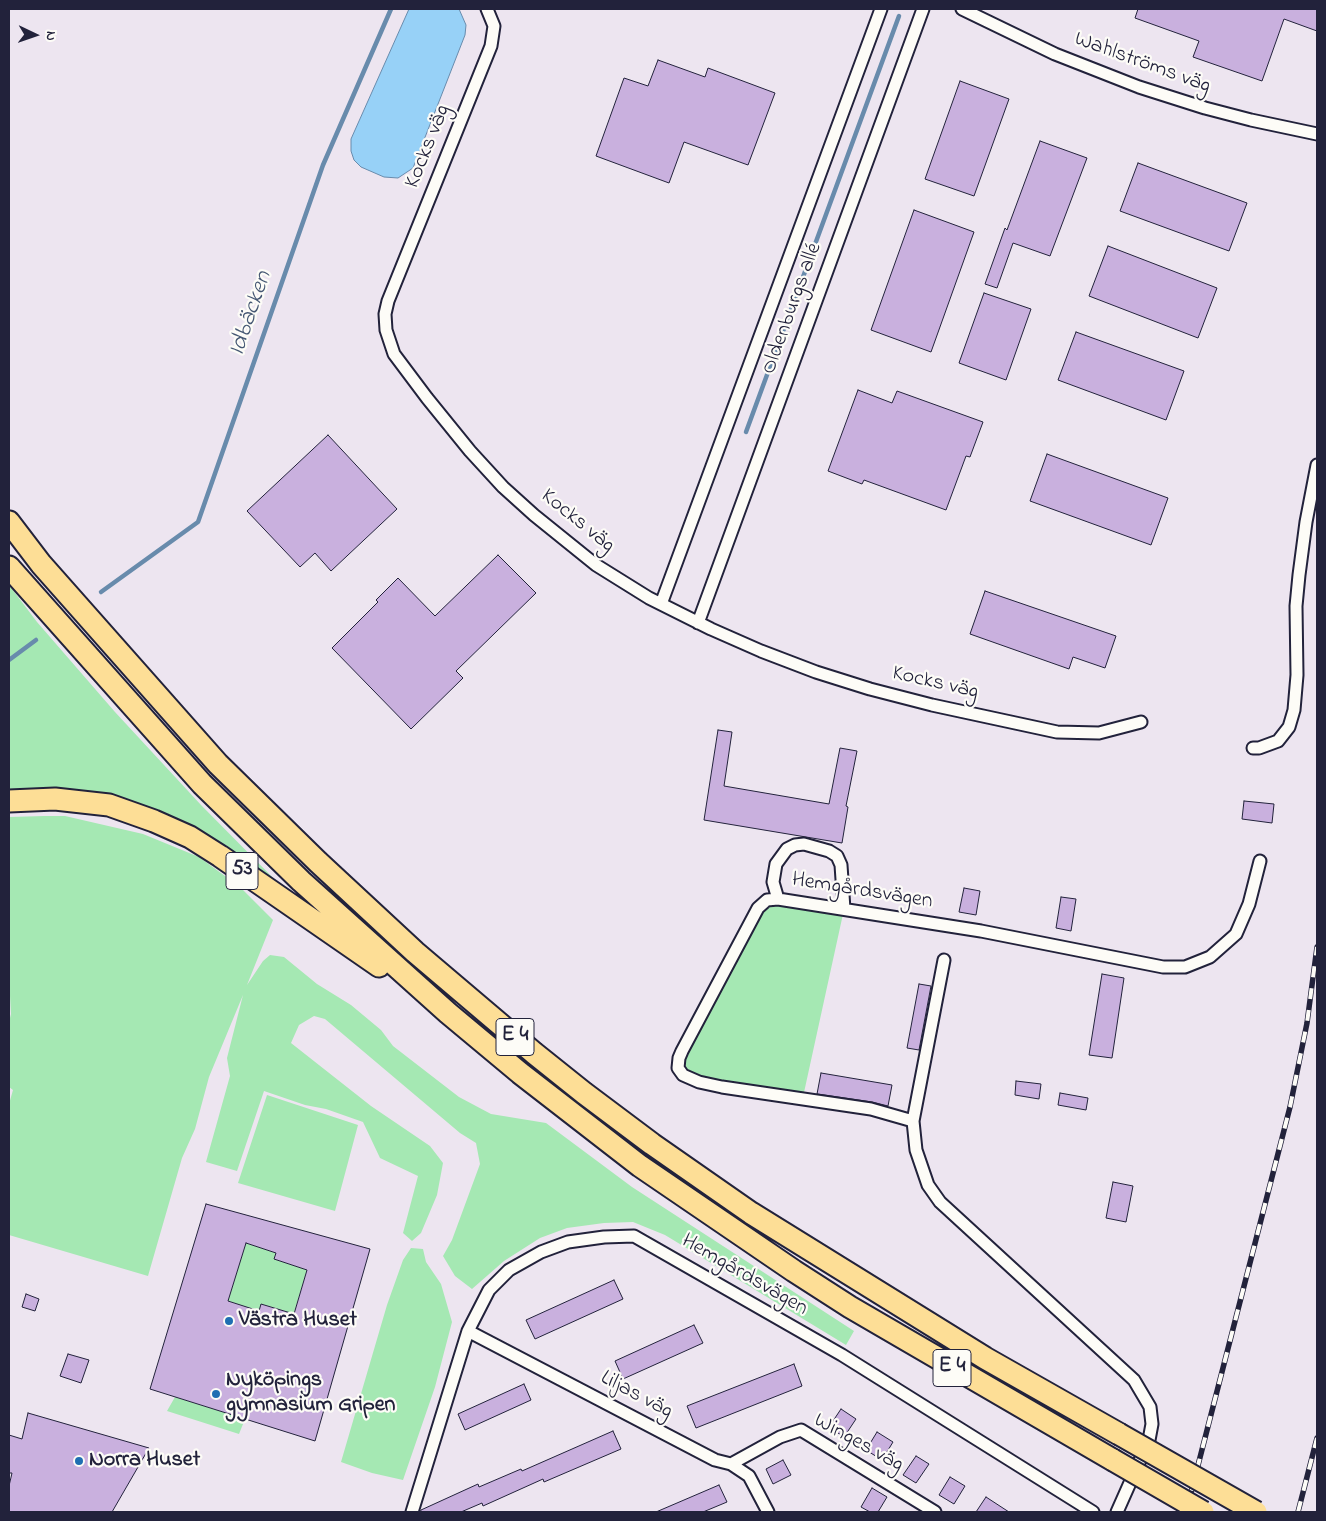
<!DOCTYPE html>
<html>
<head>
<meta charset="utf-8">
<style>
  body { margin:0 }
  #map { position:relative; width:1326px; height:1521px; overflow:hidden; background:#ede5f0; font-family:"Indie Flower",sans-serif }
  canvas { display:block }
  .frame { position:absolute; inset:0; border:10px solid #22223b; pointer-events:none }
  .north { position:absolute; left:10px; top:10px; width:50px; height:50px; -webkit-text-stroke:4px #fdfcf7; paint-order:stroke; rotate:93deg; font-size:14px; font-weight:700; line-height:20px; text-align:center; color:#22223b }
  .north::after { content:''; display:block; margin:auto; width:18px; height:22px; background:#22223b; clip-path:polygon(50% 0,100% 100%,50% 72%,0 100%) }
</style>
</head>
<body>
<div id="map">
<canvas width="1326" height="1521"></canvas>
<div class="frame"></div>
<div class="north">N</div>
</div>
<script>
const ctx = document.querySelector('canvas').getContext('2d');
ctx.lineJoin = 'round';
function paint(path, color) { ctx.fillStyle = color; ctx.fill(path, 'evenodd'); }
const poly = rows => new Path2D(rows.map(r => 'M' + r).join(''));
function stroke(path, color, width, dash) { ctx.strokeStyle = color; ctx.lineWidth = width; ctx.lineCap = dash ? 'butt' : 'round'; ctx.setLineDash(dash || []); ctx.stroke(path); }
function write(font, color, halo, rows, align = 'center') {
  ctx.font = font + ' "Indie Flower",sans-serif'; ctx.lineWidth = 4.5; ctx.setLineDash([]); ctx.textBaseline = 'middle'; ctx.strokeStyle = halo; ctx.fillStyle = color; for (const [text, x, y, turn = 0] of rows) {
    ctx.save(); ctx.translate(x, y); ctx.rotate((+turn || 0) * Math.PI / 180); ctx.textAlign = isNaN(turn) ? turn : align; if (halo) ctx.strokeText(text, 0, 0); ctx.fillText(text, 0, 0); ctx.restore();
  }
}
const green = poly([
  [9,585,37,622,115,712,201,805,285,890,194,831,9,794],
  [44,816,65,816,143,834,199,857,240,887,273,920,247,985,263,961,270,955,284,957,317,984,351,1005,381,1030,393,1046,459,1097,491,1114,546,1123,632,1187,854,1331,846,1345,665,1235,633,1222,604,1223,567,1228,540,1238,504,1261,472,1289,455,1276,443,1256,452,1240,480,1164,476,1143,460,1133,325,1019,314,1016,299,1025,291,1043,371,1106,430,1146,443,1163,437,1195,421,1233,412,1241,403,1233,418,1176,380,1158,363,1122,326,1109,305,1105,264,1091,237,1171,206,1162,230,1076,227,1058,243,995,209,1077,195,1129,182,1158,148,1276,9,1235,9,1104,13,1090,9,1087,9,1022,11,1014,10,996,9,995,9,817],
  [773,902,843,914,803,1097,719,1084,685,1072,680,1064,761,911],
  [267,1095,358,1125,335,1211,238,1183],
  [246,1243,276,1253,274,1259,307,1270,291,1323,285,1311,261,1304,259,1311,228,1301],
  [411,1248,423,1249,426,1262,441,1284,452,1322,435,1387,403,1480,372,1473,341,1462,387,1305,403,1260],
  [175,1397,245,1419,239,1434,167,1411]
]);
const water = poly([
  [409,9,459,9,466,25,465,35,413,168,398,178,384,177,361,167,354,160,351,151,351,139,409,9]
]);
const stream = poly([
  [746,432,899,16],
  [101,592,198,522,323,165,391,9],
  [9,660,36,640]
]);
const building = poly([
  [1138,9,1317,9,1317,31,1284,19,1262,81,1193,57,1199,41,1135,18,1138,9],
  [658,60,705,77,708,68,775,93,748,165,684,142,669,183,596,156,624,78,648,86,658,60],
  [960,81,1009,99,974,196,925,179,960,81],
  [1040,141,1087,158,1050,256,1013,243,997,288,985,284,1005,228,1007,230,1040,141],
  [1138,163,1247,203,1229,251,1120,211,1138,163],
  [914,210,974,232,931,352,871,330,914,210],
  [1108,246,1217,288,1198,338,1089,296,1108,246],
  [984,293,1031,309,1006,380,959,363,984,293],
  [1076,332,1184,371,1166,420,1058,380,1076,332],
  [858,390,892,403,897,391,983,422,970,457,966,456,946,510,864,480,862,484,828,471,858,390],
  [328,435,397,509,331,571,315,553,300,567,247,511,328,435],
  [1047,454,1168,498,1151,545,1030,501,1047,454],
  [498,555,536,593,456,671,463,678,411,729,332,648,378,602,376,600,398,578,435,616,498,555],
  [985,591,1116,636,1105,668,1073,657,1069,669,970,634,985,591],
  [718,730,732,732,724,786,829,804,840,748,857,751,846,806,848,807,842,843,704,820,718,730],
  [1244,801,1274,804,1272,823,1242,819,1244,801],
  [964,888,980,891,976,915,959,912,964,888],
  [1061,897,1076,899,1071,931,1056,928,1061,897],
  [1102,974,1124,978,1112,1058,1089,1055,1102,974],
  [919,984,931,986,919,1050,907,1048,919,984],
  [821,1073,892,1085,888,1106,872,1102,817,1094,821,1073],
  [1016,1081,1041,1084,1039,1099,1015,1095,1016,1081],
  [1060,1093,1088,1098,1086,1110,1058,1105,1060,1093],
  [1113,1182,1133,1186,1126,1222,1106,1218,1113,1182],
  [206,1204,370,1249,315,1441,150,1389,206,1204],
  [246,1243,276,1253,274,1259,307,1270,294,1314,261,1304,259,1311,228,1301,246,1243],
  [614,1280,623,1299,535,1339,526,1320,614,1280],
  [26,1294,39,1299,35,1311,22,1307,26,1294],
  [694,1325,703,1343,623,1379,615,1361,694,1325],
  [68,1354,89,1360,81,1383,60,1376,68,1354],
  [794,1364,802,1386,696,1428,687,1406,794,1364],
  [524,1384,531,1400,465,1430,458,1414,524,1384],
  [841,1409,856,1419,844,1437,829,1427,841,1409],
  [28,1413,149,1448,112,1512,9,1512,9,1486,12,1473,9,1473,9,1435,22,1439,28,1413],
  [613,1431,621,1449,544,1482,543,1479,483,1506,482,1503,461,1512,420,1512,421,1510,478,1484,479,1487,521,1469,522,1471,613,1431],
  [877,1432,893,1442,882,1460,866,1450,877,1432],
  [916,1456,929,1464,916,1483,903,1475,916,1456],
  [783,1460,791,1475,773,1484,766,1469,783,1460],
  [950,1477,965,1486,954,1504,939,1495,950,1477],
  [719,1485,727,1502,703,1512,656,1512,719,1485],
  [872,1488,887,1497,878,1512,870,1512,861,1507,872,1488],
  [986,1497,1009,1512,976,1512,986,1497]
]);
const minor = poly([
  [487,9,494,26,491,46,388,301,385,314,386,330,394,354,427,398,470,451,503,487,534,515,596,565,649,598,711,629,761,651,816,672,870,689,932,705,1057,732,1099,733,1141,722],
  [962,9,1055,54,1139,87,1205,108,1251,120,1317,134],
  [661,604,881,9],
  [698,623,923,9],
  [1253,748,1259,748,1278,741,1289,727,1294,710,1297,675,1296,606,1299,575,1306,522,1317,465],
  [778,899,773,882,776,864,787,849,795,845,804,844,829,851,837,856,841,865,844,909],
  [944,960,913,1121,916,1150,928,1185,940,1202,1134,1380,1150,1407,1152,1424,1149,1440,1117,1512],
  [913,1121,871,1109,722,1087,699,1082,683,1075,678,1068,679,1058,682,1051,758,908,767,900,778,899,981,931,1163,967,1185,967,1210,957,1236,934,1249,904,1260,861],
  [468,1331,715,1460,731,1464,749,1476,768,1512],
  [731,1464,780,1437,801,1430,935,1512],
  [412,1512,468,1331,489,1290,509,1270,541,1252,568,1242,604,1237,634,1236,842,1355,1093,1512]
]);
const motorway = poly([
  [9,522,41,564,218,764,318,862,415,952,534,1053,584,1093,652,1144,751,1213,985,1358,1119,1434],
  [9,567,202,784,301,881,448,1013,520,1073,640,1166,794,1271,850,1307,1113,1460],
  [9,801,55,799,109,805,154,821,190,837,220,856,379,966]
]);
const rail = poly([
  [1186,1512,1290,1107,1307,1023,1317,947],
  [1298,1512,1317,1438]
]);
const motorwayBridge = poly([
  [1119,1434,1256,1512],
  [1113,1460,1203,1512]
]);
const markers = [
  [229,1321,5,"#1f6fb2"],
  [216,1394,5,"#1f6fb2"],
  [79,1461,5,"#1f6fb2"]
];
const shields = [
  [242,871,32],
  [515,1037,38],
  [952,1368,38]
];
const shieldNames = [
  ["53",242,871],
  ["E 4",515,1037],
  ["E 4",952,1368]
];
const streetNames = [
  ["Wahlströms väg",1142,64,20],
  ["Kocks väg",429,147,-68],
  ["Oldenburgs allé",793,309,-70],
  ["Kocks väg",577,522,39],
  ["Kocks väg",935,684,13],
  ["Hemgårdsvägen",862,892,9],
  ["Hemgårdsvägen",744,1276,30],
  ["Liljas väg",636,1396,28],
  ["Winges väg",858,1444,29]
];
const poiNames = [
  ["Västra Huset",239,1321],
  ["Nyköpings",226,1381],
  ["gymnasium Gripen",226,1406],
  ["Norra Huset",89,1461]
];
const waterNames = [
  ["Idbäcken",252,314,-71]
];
paint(green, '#a5e8b3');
paint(water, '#97d1f7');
stroke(water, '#688bac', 1);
stroke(stream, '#688bac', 4.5);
paint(building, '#c9b0de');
stroke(building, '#22223b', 1);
stroke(minor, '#22223b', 15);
stroke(motorway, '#22223b', 25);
stroke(minor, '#fdfcf7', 11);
stroke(motorway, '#fdde96', 21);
stroke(rail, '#22223b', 5.5);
stroke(rail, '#fdfcf7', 4, [11]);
stroke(motorwayBridge, '#22223b', 25, []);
stroke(motorwayBridge, '#fdde96', 21);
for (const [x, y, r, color] of markers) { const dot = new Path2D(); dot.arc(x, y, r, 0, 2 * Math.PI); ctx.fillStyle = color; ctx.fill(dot); stroke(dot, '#fdfcf7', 2); }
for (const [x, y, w] of shields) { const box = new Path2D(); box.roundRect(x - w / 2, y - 18.5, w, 37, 4); ctx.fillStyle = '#fdfcf7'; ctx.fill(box); stroke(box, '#22223b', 1); }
write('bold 21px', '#22223b', null, shieldNames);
write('22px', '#22223b', '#fdfcf7', streetNames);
write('bold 22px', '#22223b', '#fdfcf7', poiNames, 'left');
write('italic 24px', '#455773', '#fdfcf7', waterNames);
</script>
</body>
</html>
